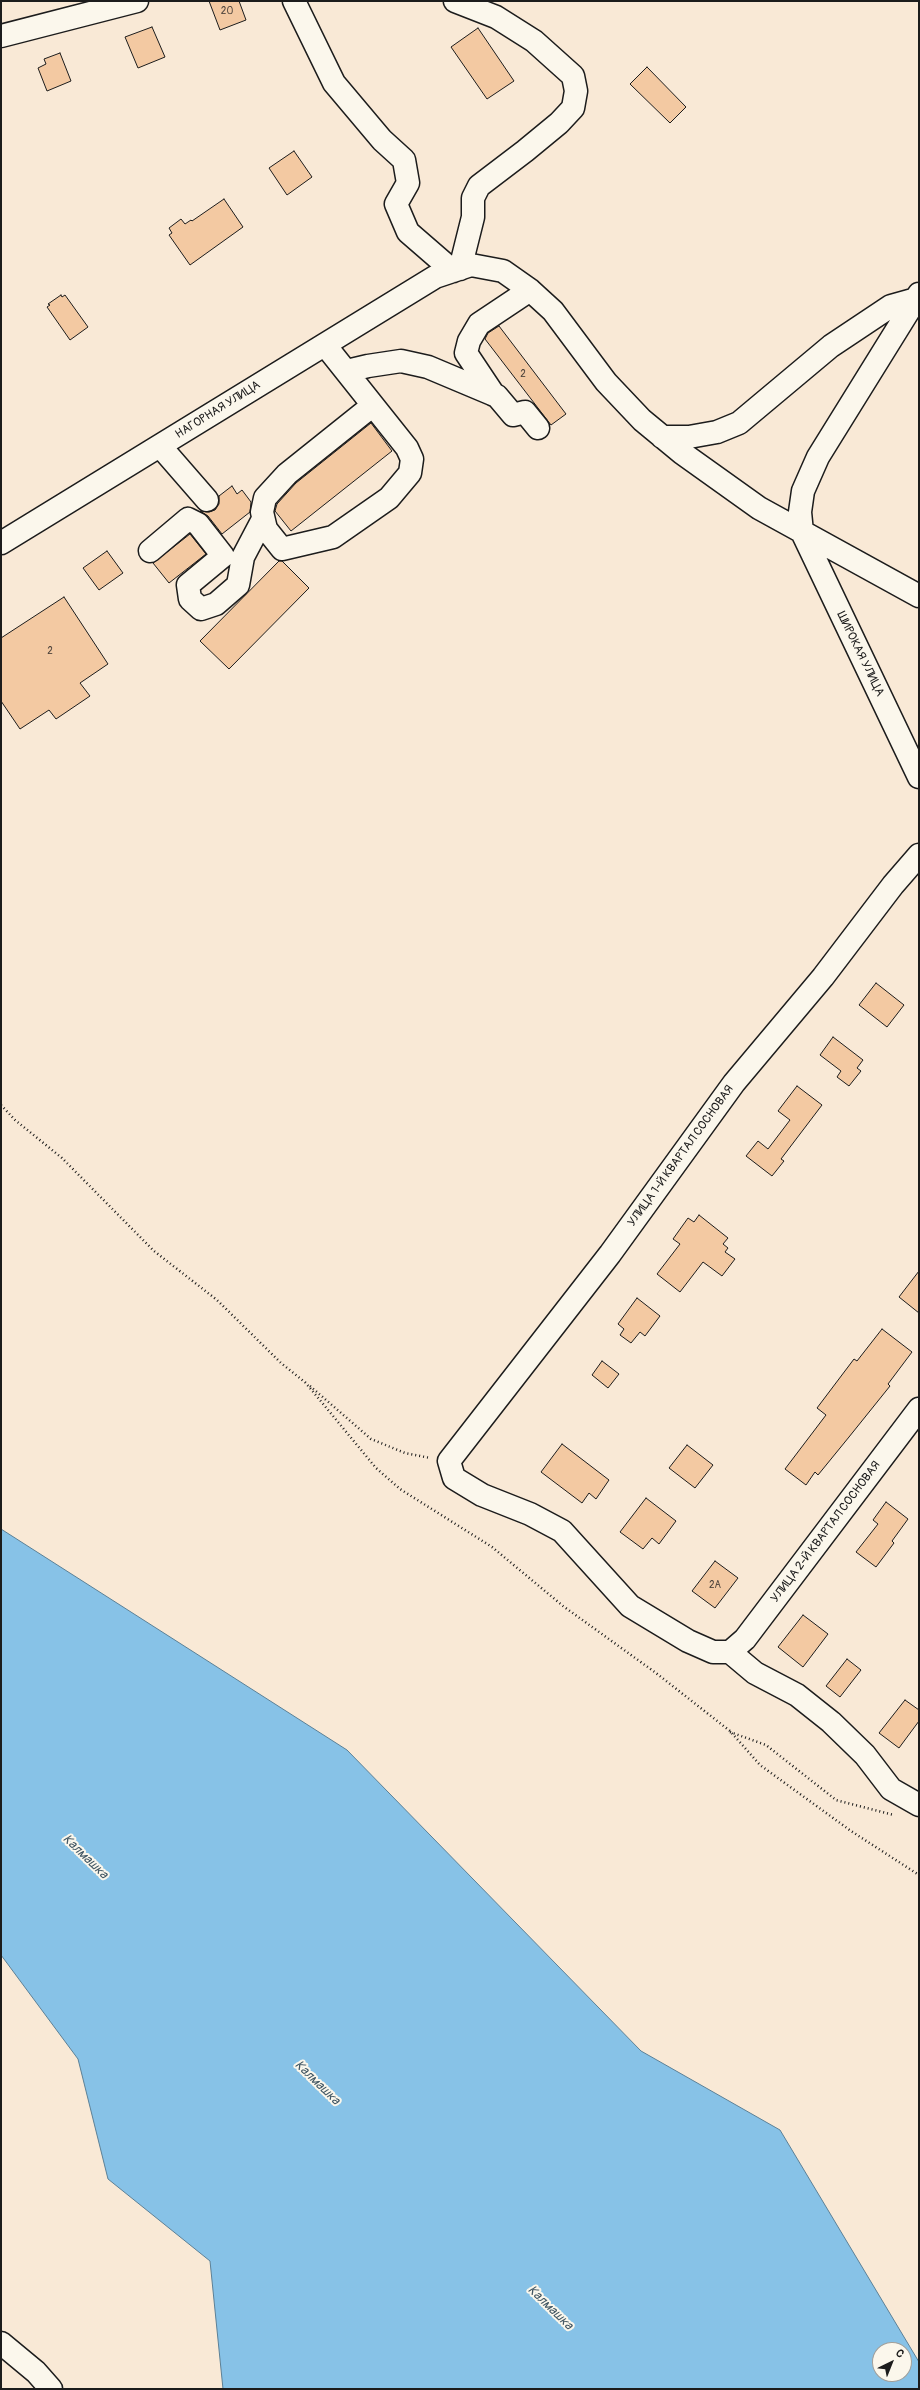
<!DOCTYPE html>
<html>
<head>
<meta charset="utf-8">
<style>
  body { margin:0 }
  #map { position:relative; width:920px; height:2390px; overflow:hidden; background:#f9e9d6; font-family:Pangolin,sans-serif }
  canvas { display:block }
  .frame { position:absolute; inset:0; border:2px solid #1c1c1c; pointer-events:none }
  .north { position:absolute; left:872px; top:2342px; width:40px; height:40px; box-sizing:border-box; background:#fbf7ec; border:1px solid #a29f99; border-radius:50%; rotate:43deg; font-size:11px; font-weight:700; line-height:16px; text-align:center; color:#1c1c1c }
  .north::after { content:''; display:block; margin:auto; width:14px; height:18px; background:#1c1c1c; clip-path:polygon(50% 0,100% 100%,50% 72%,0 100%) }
</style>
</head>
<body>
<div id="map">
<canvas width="920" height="2390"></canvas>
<div class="frame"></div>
<div class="north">С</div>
</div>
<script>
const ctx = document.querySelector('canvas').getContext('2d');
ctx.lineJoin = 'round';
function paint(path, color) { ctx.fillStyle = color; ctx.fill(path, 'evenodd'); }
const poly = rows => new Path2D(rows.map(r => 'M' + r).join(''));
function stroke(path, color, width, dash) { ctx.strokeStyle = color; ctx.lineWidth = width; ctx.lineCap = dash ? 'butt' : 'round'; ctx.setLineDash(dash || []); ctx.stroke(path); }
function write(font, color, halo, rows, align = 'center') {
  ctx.font = font + ' Pangolin,sans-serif'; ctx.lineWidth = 4; ctx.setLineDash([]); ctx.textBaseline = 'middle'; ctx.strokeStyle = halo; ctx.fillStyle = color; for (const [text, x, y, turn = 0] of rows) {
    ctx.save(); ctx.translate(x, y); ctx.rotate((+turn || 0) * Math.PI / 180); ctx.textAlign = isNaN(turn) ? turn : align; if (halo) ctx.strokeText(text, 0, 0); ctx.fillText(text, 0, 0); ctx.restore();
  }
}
const water = poly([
  [1,1529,347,1750,641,2051,780,2130,919,2362,919,2389,223,2389,210,2261,108,2179,78,2059,1,1955,1,1529],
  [880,2350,904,2350,904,2374,880,2374,880,2350]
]);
const building = poly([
  [209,1,239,1,246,20,220,30,209,1],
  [152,27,165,57,138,68,125,37,152,27],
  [478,28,514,81,487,99,451,47,478,28],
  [60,53,71,81,47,91,38,68,46,64,44,59,60,53],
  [647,67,686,107,670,123,630,84,647,67],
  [294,151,312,177,287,195,269,168,294,151],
  [224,199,243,227,190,265,169,235,172,233,169,228,181,219,185,224,191,220,192,221,224,199],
  [61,295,62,297,65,295,88,327,70,340,47,307,50,305,48,304,61,295],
  [499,326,566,414,551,425,485,339,488,333,499,326],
  [371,423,392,451,291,531,275,511,277,504,296,483,371,423],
  [232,486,237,494,242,490,251,502,250,512,222,534,208,516,200,511,209,512,215,510,219,504,219,496,232,486],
  [190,534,206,554,169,583,153,563,190,534],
  [107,551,123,573,99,590,83,568,107,551],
  [279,561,282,561,309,588,229,669,200,641,279,561],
  [64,597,108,664,80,683,90,696,56,719,49,710,20,729,1,701,1,638,64,597],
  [876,983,904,1005,887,1027,859,1005,876,983],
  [833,1037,863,1060,857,1068,861,1071,849,1086,837,1077,841,1071,820,1055,833,1037],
  [797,1086,822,1105,781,1159,784,1161,772,1176,746,1156,758,1141,768,1149,790,1120,778,1111,797,1086],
  [699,1215,728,1238,723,1244,728,1248,725,1252,735,1259,722,1276,703,1262,680,1292,657,1274,680,1244,673,1239,688,1218,694,1222,699,1215],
  [919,1271,919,1313,899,1297,919,1271],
  [637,1298,660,1316,645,1336,640,1332,631,1343,620,1335,624,1329,618,1324,637,1298],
  [882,1329,912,1352,888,1384,890,1386,849,1437,818,1475,815,1472,806,1485,785,1469,826,1415,817,1408,854,1359,857,1361,882,1329],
  [602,1361,619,1374,608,1388,592,1375,602,1361],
  [562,1444,609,1480,596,1499,589,1493,582,1503,541,1472,562,1444],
  [687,1445,713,1465,695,1488,669,1468,687,1445],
  [646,1498,676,1521,659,1544,652,1538,643,1549,620,1532,646,1498],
  [886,1502,908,1519,892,1541,894,1543,876,1567,856,1552,878,1524,873,1520,886,1502],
  [715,1561,738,1578,715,1608,692,1591,715,1561],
  [803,1615,828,1634,803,1667,778,1647,803,1615],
  [847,1659,861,1670,840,1697,826,1686,847,1659],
  [905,1700,919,1710,919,1721,899,1748,879,1733,905,1700]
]);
const path = poly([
  [1,1105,15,1120,62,1158,154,1251,217,1300,281,1363,306,1383],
  [305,1382,376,1468,400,1489,492,1547,563,1606,656,1673,730,1731,760,1765,851,1831,919,1875],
  [310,1386,371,1439,405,1453,430,1458],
  [730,1732,766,1745,836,1800,894,1815]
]);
const minor = poly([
  [294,1,334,83,382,140,404,160,408,183,396,204,408,232,453,271],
  [455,1,496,17,534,41,573,76,576,91,573,108,559,123,525,151,479,186,473,198,473,217,460,269],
  [1,36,137,1],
  [919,298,916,299,818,457,803,491,800,512,802,532,919,777],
  [325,345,407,448,412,459,410,473,389,498,333,537,282,549,266,529,262,512,265,498,287,474,372,406],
  [347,371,368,366,401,361,428,367,497,396,513,415,525,412,538,428],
  [494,395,466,353,469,341,479,324,530,290],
  [662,437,689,437,717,432,739,423,831,346,891,306,916,299,919,294],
  [160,446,207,500],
  [1,543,435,277,471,265,503,271,530,290,553,311,606,382,642,420,682,453,759,508,919,596],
  [150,551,188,519,198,524,223,556,188,585,190,599,201,609,216,604,238,585,243,557,263,519],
  [919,855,893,885,823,977,734,1083,610,1254,449,1461,454,1478,482,1495,530,1514,562,1531,630,1606,688,1641,713,1652,730,1652,755,1673,797,1695,831,1722,865,1755,891,1789,919,1805],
  [730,1652,745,1639,919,1409],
  [1,2343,36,2372,51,2389]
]);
const numberNames = [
  ["20",227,11],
  ["2",523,374],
  ["2",50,651],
  ["2А",715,1585]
];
const streetNames = [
  ["НАГОРНАЯ УЛИЦА",218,410,-32],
  ["ШИРОКАЯ УЛИЦА",860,654,64],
  ["УЛИЦА 1-Й КВАРТАЛ СОСНОВАЯ",681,1156,-54],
  ["УЛИЦА 2-Й КВАРТАЛ СОСНОВАЯ",826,1532,-53]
];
const waterNames = [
  ["Калмашка",85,1857,44],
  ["Калмашка",317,2083,44],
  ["Калмашка",550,2308,44]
];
paint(water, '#87c2e7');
stroke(water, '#5c8096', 1);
paint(building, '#f3c9a2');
stroke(building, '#1c1c1c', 1);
stroke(minor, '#1c1c1c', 25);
stroke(path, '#1c1c1c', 2.5, [1, 3]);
stroke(minor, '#fbf7ec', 22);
write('10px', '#52473e', null, numberNames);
write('12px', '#1c1c1c', '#fbf7ec', streetNames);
write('italic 13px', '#415663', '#fbf7ec', waterNames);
</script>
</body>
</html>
